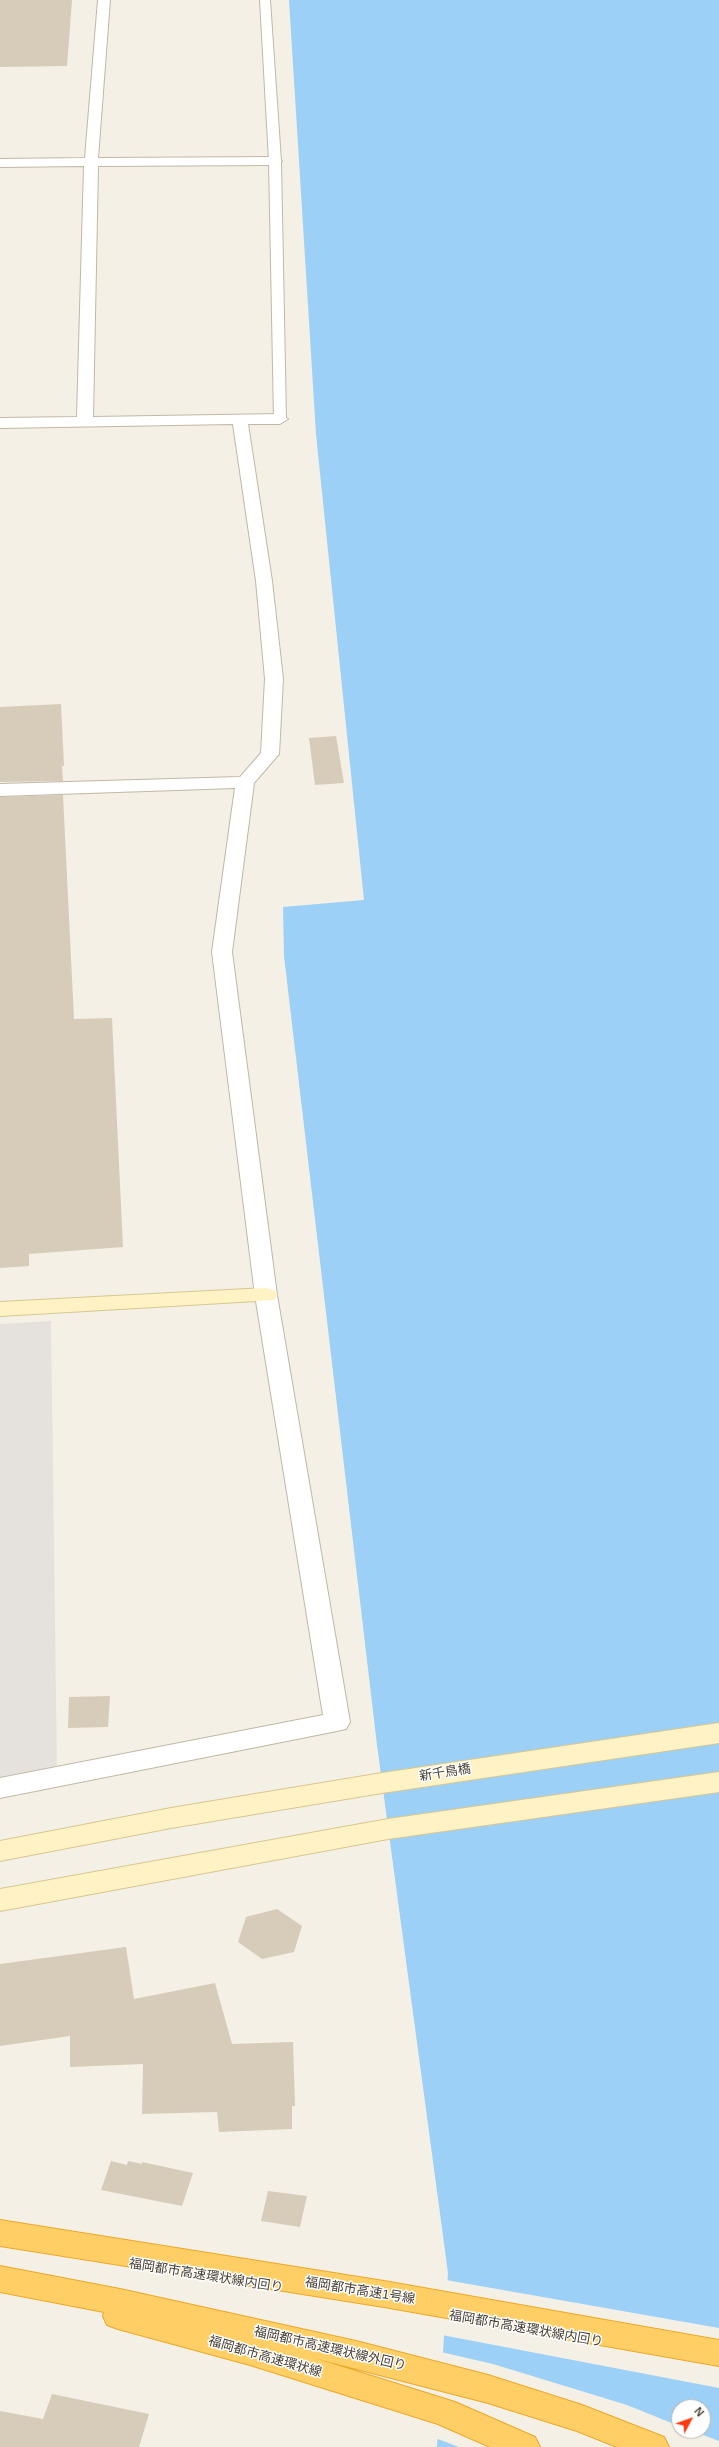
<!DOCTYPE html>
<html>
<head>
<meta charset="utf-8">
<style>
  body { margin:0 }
  #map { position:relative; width:719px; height:2447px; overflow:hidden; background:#f4f0e5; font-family:Helvetica,sans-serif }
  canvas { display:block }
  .north { position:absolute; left:671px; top:2399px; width:40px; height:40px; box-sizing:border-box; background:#fff; border:1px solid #b6b3ae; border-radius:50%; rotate:49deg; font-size:11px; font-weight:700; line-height:16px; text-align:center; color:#484034 }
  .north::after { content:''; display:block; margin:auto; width:14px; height:18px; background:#ff3a12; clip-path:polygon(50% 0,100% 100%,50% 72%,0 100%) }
</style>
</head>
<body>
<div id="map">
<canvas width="719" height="2447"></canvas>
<div class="north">N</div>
</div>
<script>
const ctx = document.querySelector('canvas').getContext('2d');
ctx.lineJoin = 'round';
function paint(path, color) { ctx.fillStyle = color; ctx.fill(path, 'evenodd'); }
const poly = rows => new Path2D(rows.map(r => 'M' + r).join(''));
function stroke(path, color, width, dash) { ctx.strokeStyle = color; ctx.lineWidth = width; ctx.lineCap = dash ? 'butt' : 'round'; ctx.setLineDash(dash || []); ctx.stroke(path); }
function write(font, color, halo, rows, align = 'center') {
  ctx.font = font + ' Helvetica,"Noto Sans JP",sans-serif'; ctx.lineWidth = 3; ctx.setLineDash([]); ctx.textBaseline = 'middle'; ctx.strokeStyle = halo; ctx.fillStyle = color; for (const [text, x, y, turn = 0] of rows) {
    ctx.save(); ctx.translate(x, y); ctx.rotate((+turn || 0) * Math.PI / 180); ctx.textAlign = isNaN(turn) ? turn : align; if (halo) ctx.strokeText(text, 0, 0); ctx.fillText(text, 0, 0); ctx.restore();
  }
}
const parking = poly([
  [51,1321,57,1769,0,1778,0,1324]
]);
const water = poly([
  [289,0,719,0,719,2447,437,2447,448,2273,377,1745,284,956,283,907,364,900,316,434],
  [679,2407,703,2407,703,2431,679,2431]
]);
const pier = poly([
  [446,2280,719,2328,719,2388,442,2335],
  [441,2352,493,2364,627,2405,679,2426,679,2431,693,2431,719,2441,719,2447,459,2447,435,2438]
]);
const building = poly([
  [0,0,72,0,67,66,0,67],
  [61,704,64,766,62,766,63,781,0,782,0,707],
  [336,736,344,783,315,785,309,738],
  [63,795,74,1019,112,1018,123,1247,29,1254,29,1266,0,1268,0,797],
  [110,1696,108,1727,68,1728,69,1697],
  [277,1909,302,1926,294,1952,262,1959,238,1942,246,1917],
  [126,1947,134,1999,215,1983,232,2044,293,2042,295,2106,292,2106,292,2129,219,2132,217,2112,142,2114,143,2064,70,2067,70,2036,0,2046,0,1964],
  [111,2161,127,2165,128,2161,142,2164,142,2162,193,2173,182,2206,101,2190],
  [268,2191,307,2196,300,2227,261,2221],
  [52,2394,149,2414,139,2447,0,2447,0,2411,43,2419]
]);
const lane = poly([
  [260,0,270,0,281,161,286,419,280,423,274,419,269,161,260,0]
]);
const street = poly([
  [98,0,110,0,98,158,275,157,282,161,275,165,98,166,93,417,280,414,288,419,280,424,248,424,272,581,283,679,279,754,254,783,232,952,277,1295,350,1722,346,1729,337,1731,0,1798,0,1778,323,1715,255,1295,212,952,235,788,0,796,0,784,240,777,261,753,265,679,256,581,233,424,0,428,0,418,77,417,84,166,0,167,0,159,85,158,98,0]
]);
const secondary = poly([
  [266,1288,274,1290,277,1295,274,1300,0,1316,0,1302,266,1288],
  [719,1723,719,1743,382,1793,171,1828,0,1861,0,1841,171,1808,382,1773,719,1723],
  [719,1772,719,1792,388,1839,0,1911,0,1889,388,1819,719,1772]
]);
const highway = poly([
  [0,2220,384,2281,719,2340,719,2366,384,2307,0,2246,0,2220],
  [0,2266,120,2289,356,2341,488,2375,582,2405,664,2437,669,2447,617,2447,577,2431,488,2403,314,2358,455,2402,535,2437,540,2447,490,2447,438,2424,250,2365,118,2329,107,2325,103,2316,104,2312,0,2292,0,2266]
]);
const nearStreetnames = [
  ["新千鳥橋",445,1773,-9],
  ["福岡都市高速環状線内回り",206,2276,9],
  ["福岡都市高速1号線",360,2291,9],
  ["福岡都市高速環状線内回り",526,2329,10],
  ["福岡都市高速環状線外回り",330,2349,13],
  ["福岡都市高速環状線",265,2357,16]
];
paint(parking, '#e5e2de');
paint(water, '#9cd0f7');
paint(pier, '#f4f0e5');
paint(building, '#d7ccba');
stroke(lane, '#c1b8a7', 2);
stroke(street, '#c1b8a7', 2);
stroke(secondary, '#d8c791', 2);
stroke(highway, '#eca828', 2);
paint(lane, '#fff');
paint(street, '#fff');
paint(secondary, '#fff2c5');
paint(highway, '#ffcf66');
write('13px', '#484034', '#fff', nearStreetnames);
</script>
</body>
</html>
